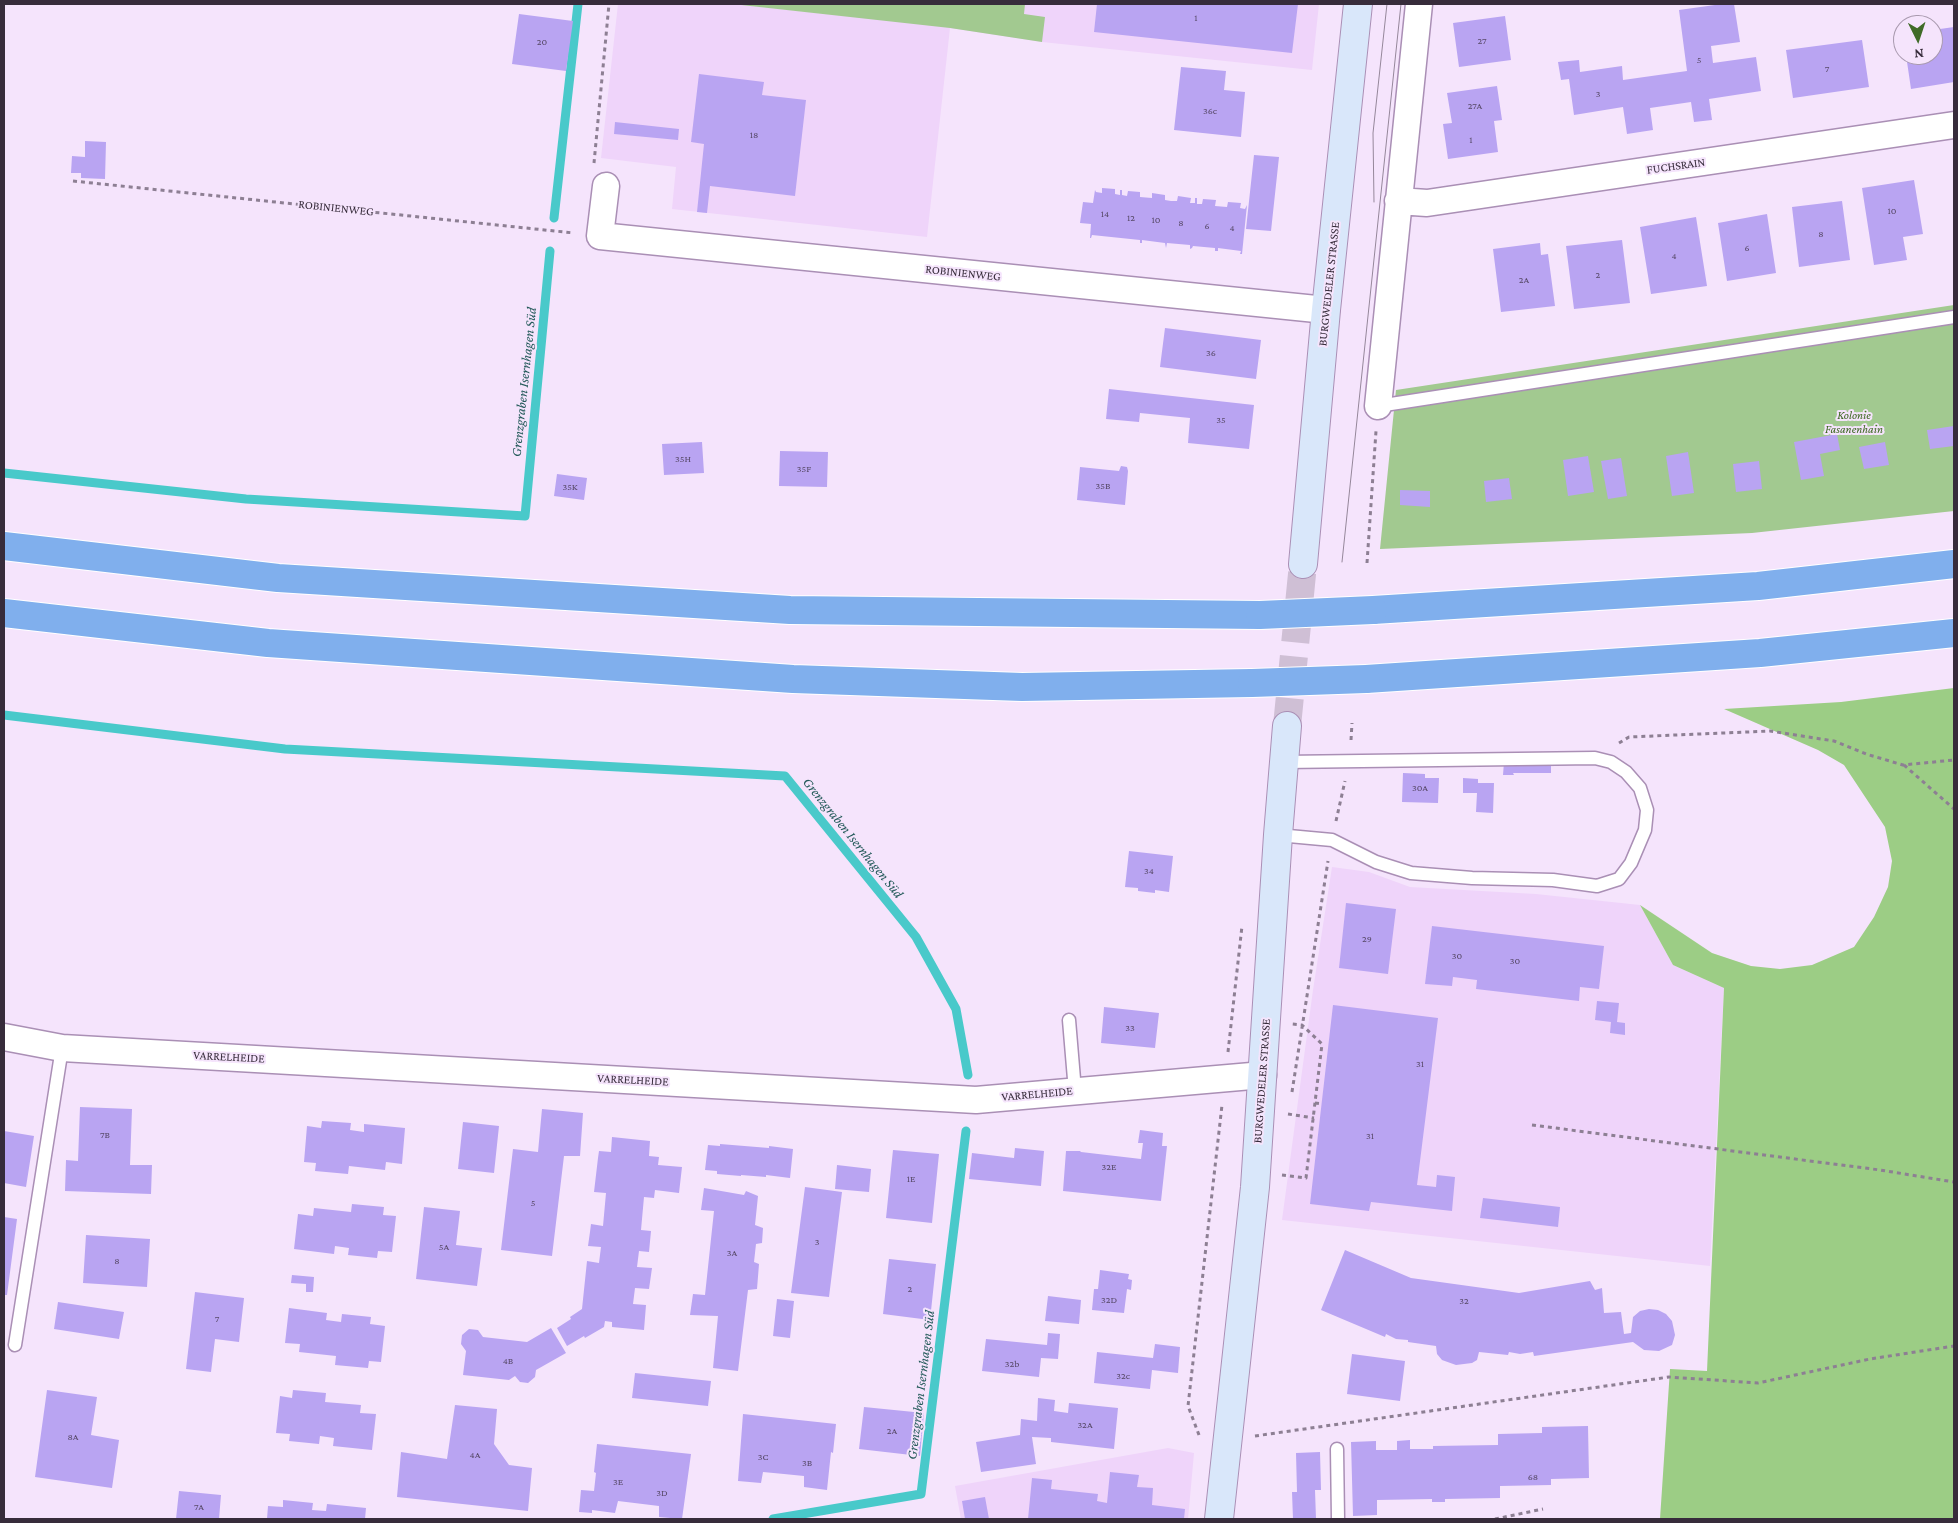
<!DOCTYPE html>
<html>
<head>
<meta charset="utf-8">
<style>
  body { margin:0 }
  #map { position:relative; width:1958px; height:1523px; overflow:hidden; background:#f5e4fc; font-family:"Crimson Pro",serif }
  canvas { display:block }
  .frame { position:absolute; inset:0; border:5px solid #372c3b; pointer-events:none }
  .north { position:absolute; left:1893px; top:15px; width:50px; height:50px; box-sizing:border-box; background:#f5e4fc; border:1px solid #a99aaf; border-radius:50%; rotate:176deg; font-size:14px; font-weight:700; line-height:20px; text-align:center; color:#372c3b }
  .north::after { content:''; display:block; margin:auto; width:18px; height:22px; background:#406b28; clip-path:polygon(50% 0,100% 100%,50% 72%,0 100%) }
</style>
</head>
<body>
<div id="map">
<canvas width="1958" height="1523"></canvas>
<div class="frame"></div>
<div class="north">N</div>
</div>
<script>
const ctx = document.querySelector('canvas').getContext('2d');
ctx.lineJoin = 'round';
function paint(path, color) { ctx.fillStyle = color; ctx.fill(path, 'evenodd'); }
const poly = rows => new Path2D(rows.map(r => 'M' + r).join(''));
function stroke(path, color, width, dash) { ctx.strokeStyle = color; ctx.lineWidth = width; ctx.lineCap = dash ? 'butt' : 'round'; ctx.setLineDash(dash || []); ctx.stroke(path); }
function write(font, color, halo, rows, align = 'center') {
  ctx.font = font + ' "Crimson Pro",serif'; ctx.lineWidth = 4; ctx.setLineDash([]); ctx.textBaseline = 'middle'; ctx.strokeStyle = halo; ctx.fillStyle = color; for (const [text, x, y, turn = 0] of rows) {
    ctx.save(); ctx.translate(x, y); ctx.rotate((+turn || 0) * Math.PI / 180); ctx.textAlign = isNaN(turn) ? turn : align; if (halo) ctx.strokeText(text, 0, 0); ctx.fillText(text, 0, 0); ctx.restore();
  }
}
const built = poly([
  [618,4,732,4,923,24,925,4,1319,4,1312,70,1042,42,950,28,927,237,672,209,676,167,601,158],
  [1332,867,1369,872,1410,887,1536,894,1640,905,1673,965,1724,988,1710,1266,1282,1220,1313,990],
  [1168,1448,1194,1453,1188,1519,961,1519,955,1486]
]);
const green = poly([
  [732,4,1025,4,1024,14,1045,17,1042,42,950,28],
  [1954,305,1954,511,1752,533,1380,549,1396,390]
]);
const forest = poly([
  [1954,688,1954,1519,1660,1519,1670,1369,1707,1371,1724,988,1673,965,1640,905,1712,953,1751,966,1780,969,1812,965,1854,947,1874,917,1888,887,1892,861,1885,827,1844,765,1818,750,1724,709,1841,702]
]);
const stream = poly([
  [554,218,578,4],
  [4,473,246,499,525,516,550,251],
  [4,715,285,749,785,776,916,937,956,1009,968,1075],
  [773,1519,921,1494,966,1131]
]);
const building = poly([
  [1097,4,1298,4,1292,53,1094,32],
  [1722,4,1734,4,1740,42,1711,46,1713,63,1756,57,1761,91,1709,99,1712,120,1694,122,1691,102,1650,108,1653,130,1627,134,1623,107,1574,115,1569,79,1561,80,1558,62,1579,60,1580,72,1622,66,1623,80,1687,71,1679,10],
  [519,14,573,21,566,71,512,64],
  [1505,16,1511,60,1459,67,1453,23],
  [1954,27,1954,82,1911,89,1906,55,1933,55,1933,30],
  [1862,40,1869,87,1793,98,1786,50],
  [1181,67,1226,71,1224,90,1245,92,1241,137,1174,130],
  [699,74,764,82,762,95,806,100,795,196,710,186,707,213,697,212,704,144,691,142],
  [1497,86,1502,120,1494,121,1498,152,1448,159,1443,124,1452,123,1447,93],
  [615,122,679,129,678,140,614,134],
  [85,141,106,142,105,179,81,178,81,173,71,173,72,156,85,157],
  [1254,155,1279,157,1271,231,1246,229],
  [1914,180,1923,234,1903,237,1907,260,1874,265,1862,188],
  [1102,188,1115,189,1115,194,1120,195,1120,190,1122,190,1122,195,1127,196,1128,191,1140,192,1140,197,1152,198,1152,193,1165,195,1165,200,1171,201,1177,201,1178,196,1191,198,1190,203,1195,203,1195,198,1197,198,1197,204,1202,204,1203,199,1216,200,1215,206,1227,207,1228,202,1241,203,1240,208,1245,209,1247,205,1242,254,1240,254,1241,251,1218,248,1218,251,1215,251,1215,248,1193,246,1192,248,1190,249,1190,245,1167,243,1166,248,1165,243,1142,240,1142,243,1140,243,1140,240,1092,235,1091,238,1090,238,1091,224,1080,223,1083,202,1093,203,1095,190,1096,192,1102,193],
  [1842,201,1850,260,1799,267,1792,207],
  [1767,214,1776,273,1727,281,1718,223],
  [1696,217,1707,286,1651,294,1640,227],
  [1622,240,1630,303,1574,309,1566,246],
  [1540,243,1541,255,1548,254,1555,306,1501,312,1493,249],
  [1165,328,1261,340,1256,379,1160,367],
  [1109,389,1254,405,1249,449,1188,443,1190,418,1140,413,1139,422,1106,419],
  [1954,426,1954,446,1930,449,1927,430],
  [1837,434,1840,450,1820,454,1824,476,1801,480,1794,442],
  [702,442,704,473,664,475,662,444],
  [1885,442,1889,465,1864,469,1859,447],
  [780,451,828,452,827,487,779,486],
  [1688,452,1694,493,1672,496,1666,456],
  [1588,456,1594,492,1568,496,1563,460],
  [1621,458,1627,496,1608,499,1601,461],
  [1759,461,1762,489,1736,492,1733,464],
  [1121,466,1127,467,1128,471,1125,505,1077,500,1080,467,1119,471],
  [557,474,587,478,584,500,554,496],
  [1509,478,1512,499,1486,502,1484,481],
  [1400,490,1430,491,1430,507,1400,505],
  [1504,762,1551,763,1551,773,1513,773,1514,775,1503,775],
  [1403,773,1425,774,1425,778,1439,778,1438,803,1402,802],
  [1463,778,1478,779,1478,783,1494,783,1493,813,1476,812,1477,793,1463,793],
  [1129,851,1173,856,1169,892,1155,890,1155,893,1138,891,1138,888,1125,887],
  [1346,903,1396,909,1388,974,1339,968],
  [1432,926,1604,946,1599,989,1580,987,1579,1001,1476,989,1477,980,1453,977,1452,986,1425,984],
  [1597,1001,1619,1003,1617,1022,1625,1023,1625,1035,1610,1033,1611,1022,1595,1020],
  [1333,1005,1438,1018,1417,1185,1436,1187,1437,1175,1455,1177,1452,1211,1371,1202,1369,1211,1310,1204],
  [1104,1007,1159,1013,1155,1048,1101,1043],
  [80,1107,132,1109,130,1165,152,1165,151,1194,65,1191,66,1160,78,1161],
  [542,1109,583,1113,580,1156,564,1156,552,1256,501,1250,513,1149,538,1152],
  [322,1121,351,1123,350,1130,364,1132,364,1124,405,1128,402,1164,386,1162,385,1170,349,1166,348,1174,315,1171,316,1163,304,1162,307,1126,321,1128],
  [463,1122,499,1126,494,1173,458,1169],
  [1140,1130,1163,1133,1162,1146,1167,1146,1161,1201,1063,1191,1066,1151,1080,1151,1081,1152,1141,1159,1143,1143,1138,1143],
  [4,1131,34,1136,26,1187,4,1183],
  [612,1137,650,1141,649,1156,659,1157,658,1165,682,1167,679,1193,655,1190,654,1198,644,1197,641,1230,651,1231,649,1252,639,1251,637,1267,652,1268,649,1289,635,1288,633,1304,646,1305,644,1330,612,1327,612,1322,605,1321,604,1327,585,1338,584,1336,567,1346,557,1328,571,1319,570,1317,582,1309,587,1261,599,1263,601,1247,588,1246,590,1232,591,1224,603,1226,606,1193,594,1192,598,1158,599,1151,611,1152],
  [720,1144,769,1148,769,1146,793,1149,790,1178,766,1175,766,1177,741,1175,741,1176,717,1174,717,1171,705,1170,708,1145,720,1146],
  [1015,1148,1044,1151,1041,1186,969,1179,972,1153,1014,1158],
  [893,1150,939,1154,932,1223,886,1218],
  [837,1165,871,1169,869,1192,835,1189],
  [805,1187,842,1192,829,1297,791,1293],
  [704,1188,744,1195,746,1191,758,1196,755,1225,763,1228,762,1243,756,1244,754,1262,759,1264,757,1289,748,1290,738,1371,713,1368,718,1316,690,1315,693,1294,705,1295,714,1211,701,1210],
  [1483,1198,1560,1207,1558,1227,1480,1218],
  [352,1204,384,1207,383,1215,396,1216,392,1252,378,1251,377,1258,348,1255,349,1248,335,1246,334,1254,294,1249,298,1214,313,1216,314,1208,351,1212],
  [424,1207,460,1211,456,1245,482,1248,477,1286,416,1279],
  [4,1217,17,1219,7,1295,4,1295],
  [86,1235,150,1239,147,1287,83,1283],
  [1345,1250,1411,1278,1519,1293,1590,1281,1595,1290,1602,1288,1604,1313,1621,1312,1624,1334,1631,1333,1633,1317,1640,1311,1649,1309,1658,1310,1666,1314,1672,1321,1675,1335,1672,1345,1659,1351,1644,1350,1633,1342,1534,1356,1533,1352,1520,1354,1509,1352,1508,1355,1479,1352,1477,1360,1472,1363,1456,1365,1442,1360,1437,1354,1436,1346,1408,1342,1408,1340,1396,1339,1386,1334,1385,1337,1321,1310],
  [889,1259,936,1264,930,1320,883,1314],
  [1100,1270,1129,1274,1128,1279,1132,1280,1131,1290,1127,1289,1124,1313,1092,1310,1094,1289,1098,1289],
  [292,1275,314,1277,313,1292,306,1292,306,1284,291,1283],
  [195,1292,244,1298,239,1342,215,1339,211,1372,186,1369],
  [1048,1296,1081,1300,1079,1324,1045,1321],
  [777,1299,794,1301,790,1338,773,1336],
  [58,1302,124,1312,119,1339,54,1329],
  [289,1308,327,1313,326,1320,341,1322,342,1314,371,1317,370,1324,385,1326,381,1362,369,1361,368,1368,335,1365,336,1356,299,1352,300,1344,285,1343],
  [551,1328,566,1353,536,1370,535,1377,528,1383,520,1382,515,1376,509,1380,463,1375,466,1351,461,1344,462,1335,469,1329,478,1330,483,1337,527,1342],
  [1048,1333,1060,1334,1058,1359,1041,1358,1039,1377,982,1371,986,1339,1047,1345],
  [1155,1344,1180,1347,1178,1373,1152,1370,1150,1389,1094,1383,1097,1352,1153,1358],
  [1352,1354,1405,1361,1400,1401,1347,1394],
  [635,1373,711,1381,708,1406,632,1398],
  [47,1390,97,1397,91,1435,119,1440,112,1488,35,1477],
  [293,1390,326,1393,325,1402,361,1405,360,1413,376,1414,372,1450,333,1446,334,1438,320,1436,319,1444,289,1441,290,1434,276,1433,280,1396,292,1398],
  [1038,1398,1055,1400,1054,1411,1068,1413,1069,1403,1118,1408,1114,1449,1051,1442,1051,1438,1032,1437,1036,1464,981,1472,976,1442,1020,1435,1021,1419,1037,1421],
  [455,1405,497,1409,494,1444,509,1465,532,1468,528,1511,397,1497,401,1452,447,1459],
  [864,1407,924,1413,920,1456,859,1449],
  [743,1414,836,1424,833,1453,831,1452,827,1490,804,1487,804,1476,784,1474,763,1472,761,1483,738,1481],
  [1588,1426,1589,1478,1551,1479,1551,1485,1500,1486,1500,1498,1445,1499,1445,1502,1432,1502,1432,1499,1377,1500,1377,1515,1353,1516,1351,1442,1376,1441,1376,1450,1397,1450,1397,1441,1410,1440,1410,1449,1433,1449,1433,1446,1498,1445,1498,1434,1542,1433,1542,1427],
  [597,1444,691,1454,682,1519,659,1517,659,1506,618,1501,615,1513,592,1510,592,1513,579,1512,581,1490,594,1491,596,1473,594,1472],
  [1320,1452,1321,1490,1315,1490,1316,1519,1293,1519,1292,1492,1297,1492,1296,1453],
  [1110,1472,1139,1475,1137,1487,1153,1488,1152,1505,1185,1509,1184,1519,1028,1519,1032,1478,1052,1480,1051,1489,1098,1494,1097,1501,1107,1503],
  [179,1491,221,1495,219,1519,176,1519],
  [985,1497,989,1519,965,1519,962,1501],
  [283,1500,313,1503,312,1510,326,1511,327,1504,366,1508,365,1519,267,1519,268,1506,283,1507]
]);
const secondaryTunnel = poly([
  [1287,726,1303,564]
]);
const path = poly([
  [594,163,609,4],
  [73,181,574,233],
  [1367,563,1376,431],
  [1351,740,1352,723],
  [1619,743,1629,737,1770,731,1834,741,1866,754,1903,765,1954,760],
  [1904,765,1954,809],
  [1336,821,1345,781],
  [1228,1052,1242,926],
  [1292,1092,1328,861],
  [1315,1103,1322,1104],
  [1288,1114,1314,1118],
  [1532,1125,1880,1170,1954,1182],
  [1282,1175,1306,1178,1322,1044,1302,1025,1292,1024],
  [1199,1435,1188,1406,1222,1105],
  [1255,1436,1669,1377,1758,1383,1870,1359,1954,1346],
  [1495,1519,1543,1509]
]);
const lane = poly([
  [1378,406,1954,317],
  [1278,835,1332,840,1376,862,1411,873,1472,878,1553,880,1597,886,1619,879,1631,863,1645,830,1647,810,1640,788,1626,772,1611,762,1595,758,1284,762],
  [1069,1020,1075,1091],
  [15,1345,62,1048],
  [1337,1449,1338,1519]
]);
const street = poly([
  [606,186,600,236,1326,310],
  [1398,201,1427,203,1954,125],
  [1378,406,1419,4],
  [4,1037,62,1048,976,1100,1263,1075]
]);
const secondary = poly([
  [1303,564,1326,310,1358,4],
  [1219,1519,1255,1187,1278,835,1287,726]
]);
const highway = poly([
  [4,546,278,578,790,610,1260,615],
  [1373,610,1758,586,1954,564],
  [4,613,268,643,793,679,1022,687,1252,683],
  [1366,679,1760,653,1954,633]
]);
const tram = poly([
  [1374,202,1373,133,1387,4],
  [1342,562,1401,4]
]);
const highwayBridge = poly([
  [1260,615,1373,610],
  [1252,683,1366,679]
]);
const numberNames = [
  ["1",1196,18],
  ["27",1482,41],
  ["20",542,42],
  ["5",1699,60],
  ["7",1827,69],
  ["3",1598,94],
  ["27A",1475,106],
  ["36c",1210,111],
  ["18",754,135],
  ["1",1471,140],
  ["10",1892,211],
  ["14",1105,214],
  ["12",1131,218],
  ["10",1156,220],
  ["8",1181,223],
  ["6",1207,226],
  ["4",1232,228],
  ["8",1821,234],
  ["6",1747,248],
  ["4",1674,256],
  ["2",1598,275],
  ["2A",1524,280],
  ["36",1211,353],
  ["35",1221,420],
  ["35H",683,459],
  ["35F",804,469],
  ["35B",1103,486],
  ["35K",570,487],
  ["30A",1420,788],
  ["34",1149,871],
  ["29",1367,939],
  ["30",1457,956],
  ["30",1515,961],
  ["33",1130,1028],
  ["31",1420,1064],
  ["7B",105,1135],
  ["31",1370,1136],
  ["32E",1109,1167],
  ["1E",911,1179],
  ["5",533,1203],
  ["3",817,1242],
  ["5A",444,1247],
  ["3A",732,1253],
  ["8",117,1261],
  ["2",910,1289],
  ["32D",1109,1300],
  ["32",1464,1301],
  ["7",217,1319],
  ["4B",508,1361],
  ["32b",1012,1364],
  ["32c",1123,1376],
  ["32A",1085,1425],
  ["2A",892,1431],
  ["8A",73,1437],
  ["4A",475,1455],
  ["3C",763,1457],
  ["3B",807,1463],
  ["68",1533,1477],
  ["3E",618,1482],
  ["3D",662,1493],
  ["7A",199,1507]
];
const streetNames = [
  ["FUCHSRAIN",1676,166,-8],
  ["ROBINIENWEG",336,208,6],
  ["ROBINIENWEG",963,273,6],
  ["BURGWEDELER STRASSE",1329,284,-84],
  ["VARRELHEIDE",229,1057,3],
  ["VARRELHEIDE",633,1080,3],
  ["BURGWEDELER STRASSE",1262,1081,-86],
  ["VARRELHEIDE",1037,1094,-5]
];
const parkNames = [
  ["Kolonie",1854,415],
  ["Fasanenhain",1854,429]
];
const waterNames = [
  ["Grenzgraben Isernhagen Süd",524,382,-84],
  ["Grenzgraben Isernhagen Süd",853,838,51],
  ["Grenzgraben Isernhagen Süd",921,1385,-83]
];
paint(built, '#efd4fa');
paint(green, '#a2c990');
paint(forest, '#9ccd85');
stroke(stream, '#49c9ca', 9);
paint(building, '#b9a4f2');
stroke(secondaryTunnel, '#cfbfd5', 28, [28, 14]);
stroke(lane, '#aa8fb5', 15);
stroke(street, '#aa8fb5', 29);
stroke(secondary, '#aa8fb5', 30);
stroke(highway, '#fff', 30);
stroke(path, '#8d7f93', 3, [4, 4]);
stroke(lane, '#fff', 12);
stroke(street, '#fff', 26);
stroke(secondary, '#d9e7fa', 28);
stroke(highway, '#80afed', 28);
stroke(tram, '#95879a', 1);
stroke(highwayBridge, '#fff', 30, []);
stroke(highwayBridge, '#80afed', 28);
write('10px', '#584a69', null, numberNames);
write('12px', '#372c3b', '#f5e4fc', streetNames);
write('italic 12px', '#39651d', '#f5e4fc', parkNames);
write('italic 14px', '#245a5a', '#f5e4fc', waterNames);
</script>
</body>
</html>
